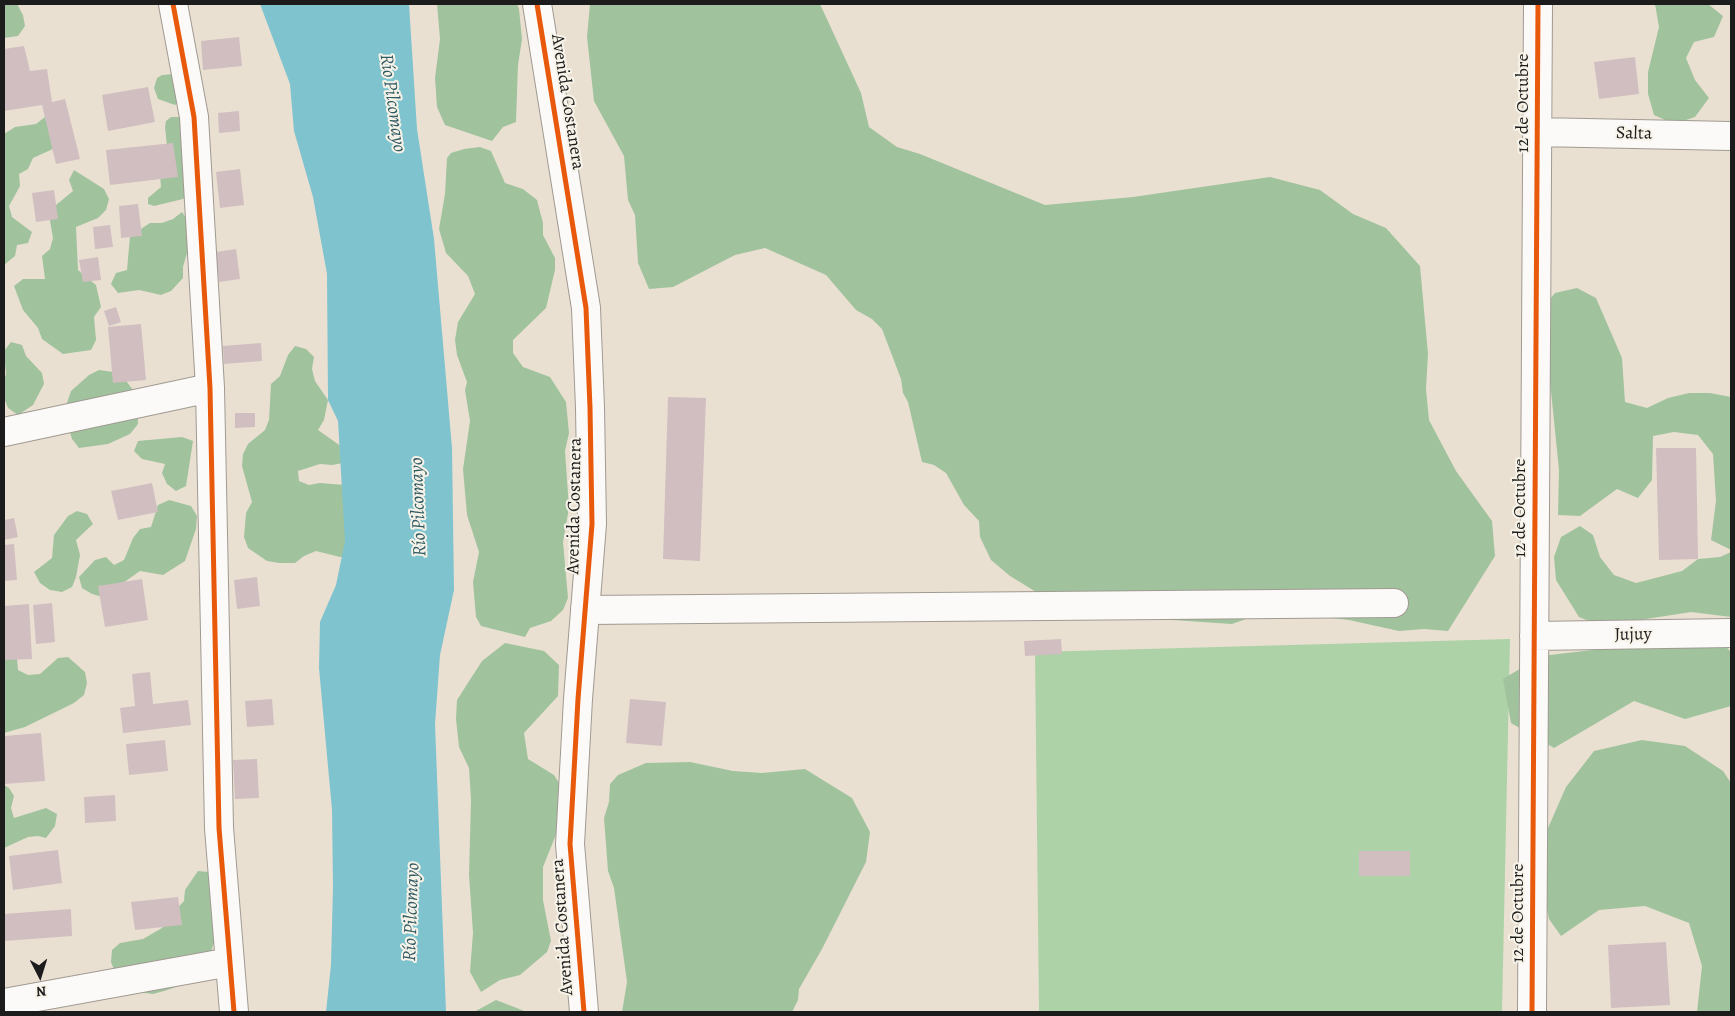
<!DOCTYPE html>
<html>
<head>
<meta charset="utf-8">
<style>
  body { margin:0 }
  #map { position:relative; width:1735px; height:1016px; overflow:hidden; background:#eae0d2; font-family:Alegreya,serif }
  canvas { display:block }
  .frame { position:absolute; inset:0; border:5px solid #1c1c1c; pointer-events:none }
  .north { position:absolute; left:15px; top:951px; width:50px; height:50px; -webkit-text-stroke:4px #f7f3e8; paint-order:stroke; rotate:175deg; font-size:14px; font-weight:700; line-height:20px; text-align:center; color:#1c1c1c }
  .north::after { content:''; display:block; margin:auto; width:18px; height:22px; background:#1c1c1c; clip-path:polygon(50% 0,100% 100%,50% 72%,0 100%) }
</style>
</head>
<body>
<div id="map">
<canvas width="1735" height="1016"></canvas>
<div class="frame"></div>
<div class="north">N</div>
</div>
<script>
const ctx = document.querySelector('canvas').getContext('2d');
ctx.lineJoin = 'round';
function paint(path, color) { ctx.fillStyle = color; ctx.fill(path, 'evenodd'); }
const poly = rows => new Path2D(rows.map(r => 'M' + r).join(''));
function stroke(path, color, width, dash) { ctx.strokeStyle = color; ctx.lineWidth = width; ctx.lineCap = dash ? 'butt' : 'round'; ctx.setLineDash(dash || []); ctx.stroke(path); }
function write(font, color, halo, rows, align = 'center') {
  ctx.font = font + ' Alegreya,serif'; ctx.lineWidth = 4; ctx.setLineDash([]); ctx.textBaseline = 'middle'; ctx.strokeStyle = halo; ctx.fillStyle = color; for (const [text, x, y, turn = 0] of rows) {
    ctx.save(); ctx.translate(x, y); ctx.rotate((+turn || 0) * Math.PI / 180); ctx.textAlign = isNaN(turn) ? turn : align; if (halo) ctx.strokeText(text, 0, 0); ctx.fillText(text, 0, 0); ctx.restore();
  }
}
const green = poly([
  [1510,639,1502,1012,1039,1012,1035,652]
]);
const forest = poly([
  [4,4,17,4,23,15,25,26,18,36,4,38],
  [437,4,517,4,519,9,522,39,518,65,516,122,503,127,492,141,445,125,437,107,435,78,440,39],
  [590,4,820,4,861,93,869,127,897,147,920,154,1045,205,1133,197,1270,177,1320,190,1353,214,1386,228,1420,266,1428,354,1426,389,1429,420,1456,471,1492,521,1495,556,1448,631,1424,629,1399,631,1349,620,1288,613,1249,618,1232,624,1172,620,1046,598,1010,576,991,560,980,537,979,521,964,505,946,473,934,465,922,462,908,402,903,393,901,379,882,329,872,319,856,310,826,275,765,248,735,255,673,287,649,289,638,263,635,215,628,200,624,156,594,101,587,37],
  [1655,4,1708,4,1723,16,1714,37,1694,42,1686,58,1695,80,1709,98,1695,117,1674,124,1654,115,1648,94,1648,72,1659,27],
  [174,74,180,100,175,105,158,99,154,88,157,78,162,75],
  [45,117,55,148,33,158,28,169,19,174,20,186,9,206,12,217,32,232,28,243,17,245,15,256,4,265,4,134,15,127,36,124],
  [171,117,182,117,188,195,183,199,154,206,148,204,148,198,161,187,160,175,167,146,165,127,166,121],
  [480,147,491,151,505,183,523,189,537,200,543,223,543,235,555,258,555,270,546,308,513,340,513,353,523,367,550,377,566,402,569,433,565,451,569,508,563,542,568,598,563,610,551,621,530,628,525,637,481,626,476,617,473,582,479,552,467,515,463,469,470,421,465,390,467,382,457,355,455,340,458,322,475,294,468,276,446,253,439,229,445,194,447,158,451,153,464,149],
  [74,170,104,189,109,199,106,210,98,218,76,227,78,270,96,285,101,307,94,317,96,340,91,350,63,354,42,339,38,328,23,310,14,286,23,279,45,279,42,256,50,249,53,238,49,215,56,205,73,191,69,180],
  [182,212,189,222,189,246,183,267,183,278,171,291,161,295,139,290,118,293,111,284,116,273,127,270,130,236,150,223,162,223,173,219],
  [1577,288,1596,298,1622,358,1625,402,1647,408,1668,398,1689,393,1710,393,1731,397,1731,550,1711,540,1716,501,1713,454,1698,435,1674,432,1653,436,1652,480,1638,498,1617,489,1580,516,1558,515,1559,470,1545,332,1541,310,1555,293],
  [11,342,22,345,26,356,42,373,44,384,33,405,18,415,8,408,4,398,4,381,6,374,4,351],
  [295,346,306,349,314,357,312,369,315,381,328,400,324,420,318,430,352,454,343,463,332,465,320,464,298,471,299,481,309,485,320,483,370,487,363,555,340,557,316,551,304,556,295,563,279,563,267,561,248,548,244,537,246,513,252,502,242,466,243,454,248,444,265,430,269,420,271,384,280,376,288,355],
  [99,370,120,373,133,390,137,401,138,424,130,434,108,444,79,448,72,439,68,426,67,403,71,391,89,375],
  [182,437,193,441,186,486,176,491,167,484,162,473,165,464,142,459,134,451,138,441],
  [169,500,191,506,197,516,196,529,185,561,163,575,140,571,103,597,92,594,82,588,79,577,95,560,106,557,114,565,124,560,133,538,140,529,151,527,158,505],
  [77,511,87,514,93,524,76,540,80,555,76,577,72,587,62,592,50,590,40,583,34,572,52,558,54,535,68,516],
  [1580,526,1593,535,1600,557,1614,575,1636,583,1682,571,1698,559,1720,557,1731,552,1731,617,1691,612,1601,626,1579,617,1556,580,1554,557,1561,537],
  [1708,628,1731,652,1731,706,1685,719,1634,701,1554,748,1511,723,1503,679,1541,656,1627,646],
  [4,641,17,658,18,670,28,675,40,674,58,658,68,657,85,672,87,683,84,695,74,703,25,727,4,733],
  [505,643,544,651,559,665,558,696,524,733,528,759,554,775,559,783,562,808,555,837,543,867,543,900,551,941,547,952,520,975,500,980,481,992,470,972,473,933,469,875,471,800,469,768,459,747,456,719,457,700,482,661],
  [1642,740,1685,746,1723,771,1731,783,1731,1012,1697,1012,1702,966,1689,923,1645,906,1599,910,1561,936,1549,919,1540,873,1548,828,1566,787,1594,751],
  [690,762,733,771,762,773,805,769,852,798,870,832,866,862,822,949,799,989,798,1000,792,1012,622,1012,627,982,614,888,608,871,604,818,609,802,610,784,618,775,646,763],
  [4,785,9,788,14,796,11,808,14,818,46,808,57,814,55,826,46,838,38,836,28,837,4,848],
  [198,871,209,872,227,925,213,945,206,972,197,980,164,991,153,994,130,991,120,985,111,962,112,950,120,943,143,939,162,928,168,918,184,901,185,890],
  [496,1000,527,1012,474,1012]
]);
const water = poly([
  [260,4,409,4,417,129,434,239,452,448,454,590,440,655,435,724,446,1012,326,1012,331,965,333,887,332,810,319,668,320,622,336,585,345,541,338,421,328,400,327,274,313,197,294,131,290,84]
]);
const building = poly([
  [239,37,242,66,203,70,201,41],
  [24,46,30,71,47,69,52,102,65,99,80,159,56,164,42,105,4,111,4,49],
  [1635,57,1639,94,1599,99,1594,62],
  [148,87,155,122,108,131,102,95],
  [239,111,240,131,219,133,218,113],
  [173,143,178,177,110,185,106,150],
  [240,169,244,205,220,208,216,172],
  [54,190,58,219,36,222,32,193],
  [138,204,142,236,121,238,119,206],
  [110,225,113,247,95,249,93,227],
  [236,249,240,279,219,282,216,252],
  [98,257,101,280,83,282,79,260],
  [116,307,121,322,109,326,104,311],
  [141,324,146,380,113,383,108,327],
  [261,343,262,361,224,364,223,346],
  [668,397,706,398,700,561,663,559],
  [235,413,255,413,255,427,235,428],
  [1656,448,1696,448,1698,559,1659,560],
  [152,483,158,512,118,520,111,491],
  [14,518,18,537,4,540,4,520],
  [14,544,17,580,4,581,4,545],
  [257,577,260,606,237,609,234,580],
  [142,579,148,620,105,627,98,586],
  [52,603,55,642,36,644,33,605],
  [29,604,32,659,4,660,4,606],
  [1061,639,1062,654,1025,656,1024,641],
  [150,672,153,704,188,700,191,725,123,733,120,708,135,706,132,674],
  [272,699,274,725,247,727,245,701],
  [630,699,666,702,662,746,626,743],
  [41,733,45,781,4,784,4,736],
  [165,740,168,771,129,775,126,744],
  [257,759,259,798,235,799,233,760],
  [115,795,116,821,85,823,84,797],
  [58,850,62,883,13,890,9,856],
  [1359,851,1410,851,1410,876,1359,876],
  [178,897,182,925,135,930,131,902],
  [71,909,72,936,4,941,4,914],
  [1666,942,1670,1005,1611,1008,1608,945]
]);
const street = poly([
  [173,4,194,117,210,388,219,828,234,1012],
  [1537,132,1731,136],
  [4,432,210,388],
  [585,610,1394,603],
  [1534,636,1731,633],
  [4,1003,230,962],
  [1532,1012,1538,4]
]);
const secondary = poly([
  [537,4,586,308,590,408,592,524,578,699,570,844,584,1012]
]);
const cycleway = poly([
  [173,4,194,117,210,388,219,828,234,1012],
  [537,4,586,308,590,408,592,524,578,699,570,844,584,1012],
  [1532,1012,1538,4]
]);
const streetNames = [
  ["Avenida Costanera",567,102,81],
  ["12 de Octubre",1524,103,-90],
  ["Salta",1634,134,1],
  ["Avenida Costanera",575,506,-89],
  ["12 de Octubre",1521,508,-90],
  ["Jujuy",1633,635,-1],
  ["12 de Octubre",1519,913,-90],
  ["Avenida Costanera",563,927,-94]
];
const waterNames = [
  ["Río Pilcomayo",392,103,82],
  ["Río Pilcomayo",419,507,-92],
  ["Río Pilcomayo",412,912,-88]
];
paint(green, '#add2a7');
paint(forest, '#a0c39d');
paint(water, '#7ec3ce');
paint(building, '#d1bec0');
stroke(street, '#a09a92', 30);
stroke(secondary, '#a09a92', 30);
stroke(street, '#fcfaf8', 28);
stroke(secondary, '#fcfaf8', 28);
stroke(cycleway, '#e8590c', 5);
write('18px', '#1c1c1c', '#f7f3e8', streetNames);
write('italic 19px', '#305a63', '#f7f3e8', waterNames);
</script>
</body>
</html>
